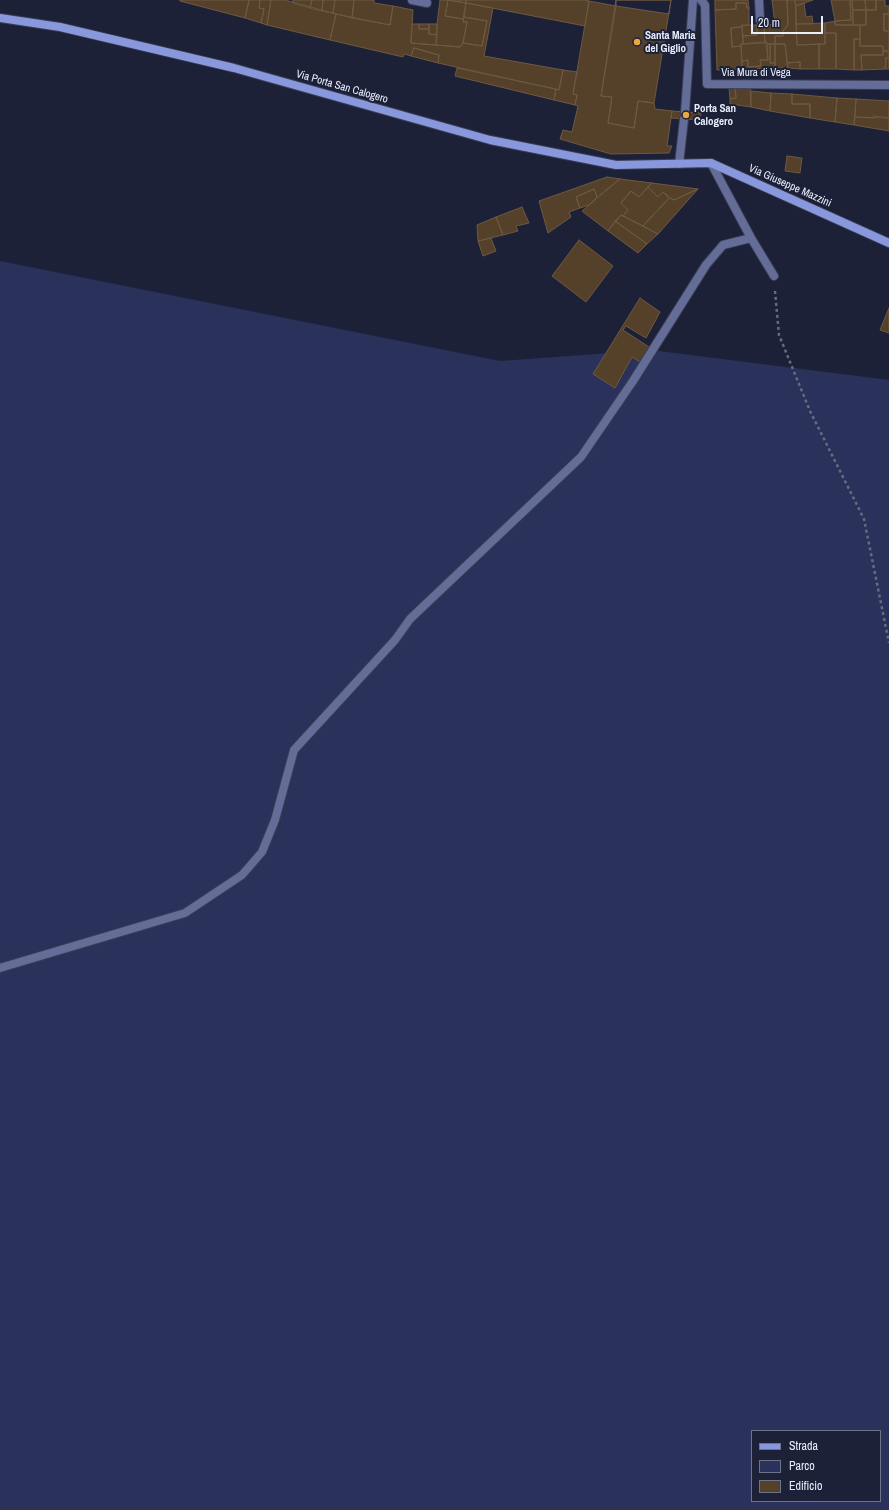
<!DOCTYPE html>
<html>
<head>
<meta charset="utf-8">
<style>
  body { margin:0 }
  #map { position:relative; width:889px; height:1510px; overflow:hidden; background:#1c2138; font-family:"Archivo Narrow",sans-serif }
  canvas { display:block }
  .legend { position:absolute; left:751px; top:1430px; width:130px; height:72px; box-sizing:border-box; background:#1c2138; border:1px solid #6e7387; margin:0; padding:5px 7px; list-style:none; font-size:12px; color:#e9eefe }
  .legend li { display:flex; align-items:center; gap:8px; height:20px }
  .legend b { width:20px; border:1px solid #6e7387 }
  .scale { position:absolute; left:751px; top:16px; width:72px; height:18px; box-sizing:border-box; border:2px solid #e9eefe; border-top:0; padding-left:5px; font-size:12px; line-height:14px; white-space:nowrap; color:#e9eefe; -webkit-text-stroke:3px #1c2138; paint-order:stroke }
</style>
</head>
<body>
<div id="map">
<canvas width="889" height="1510"></canvas>
<ul class="legend">
<li><b style="height:5px;background:#8998dc"></b>Strada</li>
<li><b style="height:11px;background:#2a315a"></b>Parco</li>
<li><b style="height:11px;background:#55412a"></b>Edificio</li>
</ul>
<div class="scale">20 m</div>
</div>
<script>
const ctx = document.querySelector('canvas').getContext('2d');
ctx.lineJoin = 'round';
function paint(path, color) { ctx.fillStyle = color; ctx.fill(path, 'evenodd'); }
const poly = rows => new Path2D(rows.map(r => 'M' + r).join(''));
function stroke(path, color, width, dash) { ctx.strokeStyle = color; ctx.lineWidth = width; ctx.lineCap = dash ? 'butt' : 'round'; ctx.setLineDash(dash || []); ctx.stroke(path); }
function write(font, color, halo, rows, align = 'center') {
  ctx.font = font + ' "Archivo Narrow",sans-serif'; ctx.lineWidth = 4; ctx.setLineDash([]); ctx.textBaseline = 'middle'; ctx.strokeStyle = halo; ctx.fillStyle = color; for (const [text, x, y, turn = 0] of rows) {
    ctx.save(); ctx.translate(x, y); ctx.rotate((+turn || 0) * Math.PI / 180); ctx.textAlign = isNaN(turn) ? turn : align; if (halo) ctx.strokeText(text, 0, 0); ctx.fillText(text, 0, 0); ctx.restore();
  }
}
const green = poly([
  [0,261,500,361,651,350,889,380,889,1510,0,1510],
  [752,1431,880,1431,880,1501,752,1501]
]);
const building = poly([
  [180,0,249,0,245,18,180,1,180,0],
  [249,0,260,0,259,8,264,9,261,23,245,18,249,0],
  [260,0,271,0,267,25,261,23,264,9,259,8,260,0],
  [271,0,285,0,336,14,330,40,267,25,271,0],
  [293,0,312,0,310,8,293,3,293,0],
  [312,0,323,0,322,11,310,8,312,0],
  [323,0,335,0,333,13,322,11,323,0],
  [335,0,354,0,352,18,333,13,335,0],
  [354,0,374,0,374,3,393,6,390,25,352,18,354,0],
  [440,0,448,0,445,16,463,19,463,22,467,22,463,43,460,47,436,45,437,24,440,0],
  [447,0,466,0,466,3,447,0],
  [448,0,466,3,463,19,445,16,448,0],
  [466,0,584,0,589,1,585,26,466,3,466,0],
  [616,0,671,0,654,103,638,101,634,128,608,123,612,97,601,96,616,0],
  [616,0,671,0,669,14,616,6,616,0],
  [715,0,748,0,749,8,747,8,746,3,736,3,736,9,715,10,715,0],
  [772,0,787,0,788,25,783,31,783,36,775,36,775,44,767,44,766,42,765,43,764,25,775,24,772,0],
  [787,0,795,0,797,45,819,44,819,69,800,69,800,62,787,63,785,44,775,44,775,36,783,36,783,31,788,25,787,0],
  [795,0,813,0,796,6,795,0],
  [831,0,850,0,851,20,835,21,831,0],
  [850,0,852,0,853,25,835,25,835,21,851,20,850,0],
  [852,0,865,0,866,10,853,10,852,0],
  [865,0,876,0,876,10,866,10,865,0],
  [876,0,885,0,885,6,889,6,889,14,884,14,884,31,889,31,889,51,883,51,883,46,860,46,860,25,866,25,866,10,876,10,876,0],
  [589,1,616,6,601,96,612,97,608,123,634,128,638,101,654,103,655,109,672,111,667,146,672,146,669,153,611,154,560,139,563,130,572,132,578,106,575,105,577,95,573,94,589,1],
  [466,3,493,8,484,56,563,70,559,90,438,63,439,55,414,48,411,56,404,54,403,57,330,40,336,14,390,25,393,6,413,10,411,43,460,47,463,43,482,46,487,21,464,17,466,3],
  [736,3,746,3,747,8,749,8,749,25,731,28,732,47,741,46,742,69,717,70,715,10,736,9,736,3],
  [804,3,806,17,812,16,813,24,796,24,796,6,804,3],
  [853,10,866,10,866,25,853,25,853,10],
  [884,14,889,14,889,31,884,31,884,14],
  [464,17,487,21,482,46,463,43,467,22,463,22,464,17],
  [835,21,835,25,860,25,860,39,854,39,854,70,836,69,836,33,825,33,825,23,835,21],
  [825,23,825,44,797,45,796,24,825,23],
  [412,24,419,24,419,29,429,29,429,34,437,35,436,45,411,43,412,24],
  [419,24,429,24,429,29,419,29,419,24],
  [429,24,437,24,437,35,429,34,429,24],
  [742,25,757,25,757,35,743,36,742,25],
  [757,25,764,25,765,43,743,44,743,36,757,35,757,25],
  [742,27,743,44,741,44,741,46,732,47,731,28,742,27],
  [825,33,836,33,836,69,819,69,819,44,825,44,825,33],
  [854,39,860,39,860,46,883,46,883,55,861,55,862,70,854,70,854,39],
  [766,42,768,60,760,60,761,66,748,67,748,60,742,61,741,44,766,42],
  [767,44,770,44,770,63,775,63,775,68,742,69,742,61,748,60,748,67,761,66,760,60,768,60,767,44],
  [770,44,775,44,775,63,770,63,770,44],
  [775,44,785,44,788,68,775,68,775,44],
  [414,48,439,55,438,63,411,56,414,48],
  [883,51,889,51,889,58,886,58,885,69,862,70,861,55,883,55,883,51],
  [886,58,889,58,889,69,885,69,886,58],
  [800,62,800,69,788,68,787,63,800,62],
  [457,68,556,89,554,100,455,76,457,68],
  [563,70,577,72,573,94,577,95,575,105,554,100,556,89,559,90,563,70],
  [735,87,750,87,751,107,730,104,730,99,736,98,735,87],
  [735,87,736,98,730,99,729,88,735,87],
  [751,91,771,93,770,111,751,107,751,91],
  [771,93,792,94,792,104,810,104,810,118,770,111,771,93],
  [792,94,837,98,835,122,810,118,810,104,792,104,792,94],
  [837,98,856,99,854,125,835,122,837,98],
  [856,99,889,101,889,118,855,117,856,99],
  [672,111,701,113,700,120,671,118,672,111],
  [874,116,889,118,889,131,854,125,855,117,874,118,874,116],
  [787,156,802,158,800,173,785,171,787,156],
  [607,177,620,179,597,197,594,189,576,197,580,208,569,212,571,217,548,233,539,201,607,177],
  [620,179,652,183,639,197,631,191,621,203,628,210,623,216,621,215,608,231,582,211,620,179],
  [652,183,698,189,674,200,663,192,658,197,648,187,652,183],
  [648,187,658,197,663,192,669,198,643,226,623,216,628,210,621,203,631,191,639,197,648,187],
  [594,189,597,197,589,205,580,208,576,197,594,189],
  [698,189,658,234,643,226,669,198,674,200,698,189],
  [522,207,529,223,516,226,518,231,503,235,496,217,522,207],
  [621,215,623,216,658,234,647,244,615,221,621,215],
  [496,217,503,235,478,241,477,225,496,217],
  [615,221,647,244,638,253,608,231,615,221],
  [491,238,496,251,483,256,478,241,491,238],
  [579,240,613,266,586,302,552,276,579,240],
  [640,298,660,312,646,338,626,326,623,330,649,347,640,362,632,357,615,388,593,374,640,298],
  [889,308,889,333,880,330,889,308]
]);
const path = poly([
  [775,291,779,335,810,411,864,519,889,643]
]);
const lane = poly([
  [711,163,751,238,774,276],
  [0,968,185,913,242,875,262,852,275,820,294,750,395,640,410,619,581,457,633,381,706,265,723,245,751,238]
]);
const street = poly([
  [412,0,427,3],
  [701,0,705,5,707,84,889,85],
  [759,0,760,20],
  [685,112,693,0],
  [679,164,684,119]
]);
const secondary = poly([
  [0,18,60,27,234,68,490,140,616,165,711,163,889,243]
]);
const markers = [
  [637,42,4,"#f0a63f"],
  [686,115,4,"#f0a63f"]
];
const poiNames = [
  ["Santa Maria",645,36],
  ["del Giglio",645,49],
  ["Porta San",694,109],
  ["Calogero",694,122]
];
const streetNames = [
  ["Via Mura di Vega",756,73],
  ["Via Porta San Calogero",342,87,16],
  ["Via Giuseppe Mazzini",790,186,24]
];
paint(green, '#2a315a');
paint(building, '#55412a');
stroke(building, '#6e5941', 1);
stroke(lane, '#393e54', 10);
stroke(street, '#393e54', 10);
stroke(secondary, '#393e54', 10);
stroke(path, '#666b80', 2.5, [3, 3]);
stroke(lane, '#646d98', 8);
stroke(street, '#646d98', 8);
stroke(secondary, '#8998dc', 8);
for (const [x, y, r, color] of markers) { const dot = new Path2D(); dot.arc(x, y, r, 0, 2 * Math.PI); ctx.fillStyle = color; ctx.fill(dot); stroke(dot, '#1c2138', 1.5); }
write('bold 11px', '#e9eefe', '#1c2138', poiNames, 'left');
write('11px', '#e9eefe', '#1c2138', streetNames);
</script>
</body>
</html>
